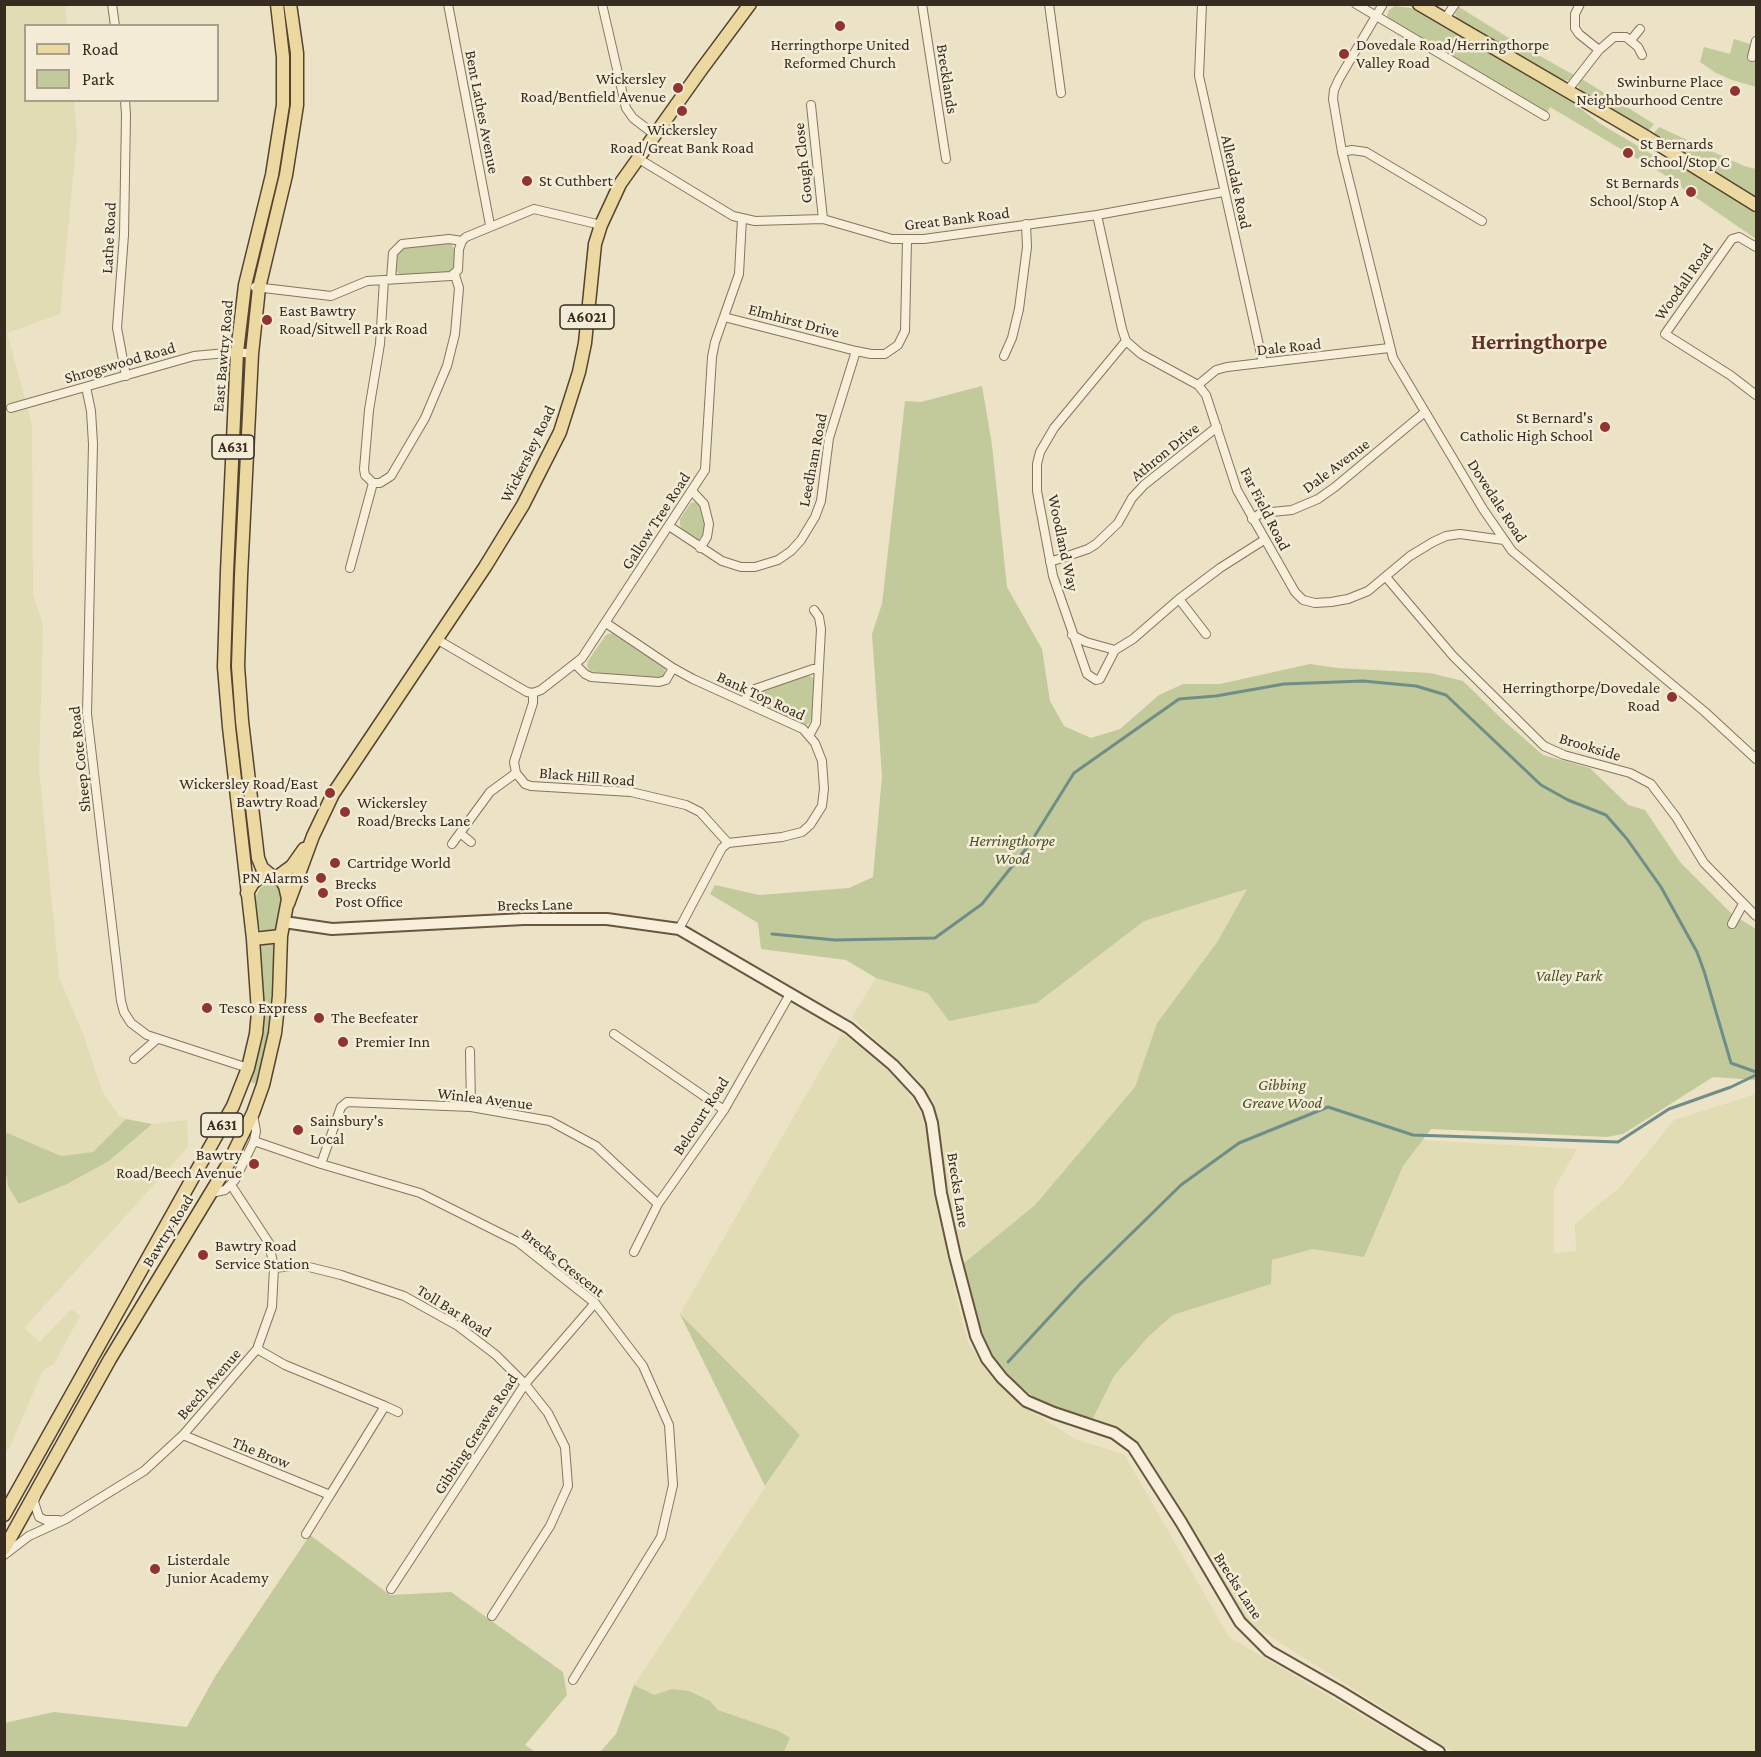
<!DOCTYPE html>
<html>
<head>
<meta charset="utf-8">
<style>
  body { margin:0 }
  #map { position:relative; width:1761px; height:1757px; overflow:hidden; background:#ece2c6; font-family:"Crimson Pro",serif }
  canvas { display:block }
  .frame { position:absolute; inset:0; border:6px solid #372c20; pointer-events:none }
  .legend { position:absolute; left:24px; top:24px; width:195px; height:78px; box-sizing:border-box; background:#f4ecd6; border:2px solid #a89f8d; margin:0; padding:8px 10px; list-style:none; font-size:18px; color:#372c20 }
  .legend li { display:flex; align-items:center; gap:12px; height:30px }
  .legend b { width:30px; border:2px solid #a89f8d }
</style>
</head>
<body>
<div id="map">
<canvas width="1761" height="1757"></canvas>
<div class="frame"></div>
<ul class="legend">
<li><b style="height:8px;background:#ecd8a1"></b>Road</li>
<li><b style="height:16px;background:#c2c99b"></b>Park</li>
</ul>
</div>
<script>
const ctx = document.querySelector('canvas').getContext('2d');
ctx.lineJoin = 'round';
function paint(path, color) { ctx.fillStyle = color; ctx.fill(path, 'evenodd'); }
const poly = rows => new Path2D(rows.map(r => 'M' + r).join(''));
function stroke(path, color, width, dash) { ctx.strokeStyle = color; ctx.lineWidth = width; ctx.lineCap = dash ? 'butt' : 'round'; ctx.setLineDash(dash || []); ctx.stroke(path); }
function write(font, color, halo, rows, align = 'center') {
  ctx.font = font + ' "Crimson Pro",serif'; ctx.lineWidth = 5; ctx.setLineDash([]); ctx.textBaseline = 'middle'; ctx.strokeStyle = halo; ctx.fillStyle = color; for (const [text, x, y, turn = 0] of rows) {
    ctx.save(); ctx.translate(x, y); ctx.rotate((+turn || 0) * Math.PI / 180); ctx.textAlign = isNaN(turn) ? turn : align; if (halo) ctx.strokeText(text, 0, 0); ctx.fillText(text, 0, 0); ctx.restore();
  }
}
const farmland = poly([
  [4,5,65,5,67,25,26,26,26,100,74,101,77,135,60,314,7,333,32,425,33,594,43,625,39,769,59,977,83,1034,102,1091,119,1116,126,1119,93,1152,61,1156,4,1132],
  [1248,889,1218,941,1157,1023,1135,1087,1035,1205,964,1263,946,1180,937,1112,928,1095,913,1075,852,1017,876,978,928,993,949,1021,1037,1003,1144,921],
  [842,1033,874,1056,902,1084,920,1111,928,1139,933,1192,960,1312,968,1342,985,1369,1021,1405,1077,1440,1124,1454,1229,1637,1424,1752,784,1752,790,1739,779,1731,718,1710,709,1701,672,1689,654,1695,634,1685,800,1435,680,1314],
  [1756,1094,1756,1752,1453,1752,1246,1621,1135,1439,1104,1422,1092,1420,1114,1376,1149,1336,1173,1315,1270,1284,1272,1260,1313,1249,1364,1257,1403,1166,1422,1140,1577,1149,1554,1189,1554,1253,1576,1251,1575,1224,1620,1187,1674,1120],
  [187,1120,188,1147,24,1328,40,1342,71,1309,80,1316,54,1364,43,1370,9,1449,5,1453,4,1168,8,1186,20,1204,67,1184,109,1161,152,1124]
]);
const green = poly([
  [1395,6,1411,8,1481,48,1576,105,1599,123,1663,161,1673,160,1756,213,1756,239,1682,188,1680,184,1550,107,1547,113,1390,21,1387,16,1389,10],
  [1459,7,1520,45,1574,75,1569,80,1560,81,1523,57,1470,28,1459,21,1456,16,1455,13],
  [1734,39,1756,46,1756,87,1732,80,1716,73,1700,62,1704,47,1730,54],
  [1582,79,1654,124,1650,129,1647,130,1583,94,1578,86],
  [1659,127,1744,166,1756,169,1756,199,1657,136,1654,133],
  [447,242,451,243,455,251,454,269,452,272,401,275,395,271,396,254,405,246],
  [982,386,992,445,1007,587,1042,649,1050,701,1064,726,1091,738,1120,729,1159,695,1183,684,1220,684,1310,664,1337,668,1430,673,1463,681,1505,722,1543,755,1590,768,1628,805,1645,810,1680,862,1732,914,1756,929,1756,1080,1713,1077,1623,1134,1607,1137,1431,1129,1403,1166,1364,1257,1313,1249,1272,1260,1271,1284,1173,1315,1149,1336,1114,1376,1092,1420,1060,1411,1036,1399,1013,1380,994,1358,978,1327,964,1263,1035,1205,1135,1087,1157,1023,1218,941,1247,889,1144,921,1037,1003,949,1021,928,993,876,978,846,960,761,949,758,923,710,894,715,885,759,895,849,888,873,877,882,776,872,634,882,604,905,401,921,402],
  [696,502,701,507,706,521,704,534,698,540,695,540,682,531,680,524,680,519,691,503],
  [612,633,665,668,664,677,658,679,594,672,589,670,587,666,588,661,606,635],
  [808,675,814,678,815,681,812,716,810,722,805,726,754,703,752,700,754,693,758,691],
  [268,884,277,887,282,896,276,930,271,934,263,932,258,927,255,898,260,888],
  [274,943,275,977,271,1021,256,1084,248,1081,263,1019,263,1000,259,944],
  [126,1119,152,1124,109,1161,67,1184,19,1204,8,1186,5,1168,5,1132,61,1156,93,1152],
  [680,1314,800,1435,765,1486],
  [310,1535,390,1595,451,1592,563,1672,567,1695,525,1745,535,1752,5,1752,4,1723,54,1712,187,1727,216,1675],
  [634,1685,654,1695,672,1689,689,1691,710,1701,718,1710,779,1731,790,1738,784,1752,600,1752,616,1734]
]);
const stream = poly([
  [772,934,835,940,935,938,982,904,1029,845,1074,773,1179,699,1216,696,1284,684,1363,681,1416,686,1446,695,1541,785,1568,800,1606,815,1627,839,1661,887,1697,952,1704,971,1731,1063,1756,1072],
  [1008,1362,1081,1283,1181,1185,1239,1143,1328,1107,1413,1135,1618,1142,1669,1109,1731,1087,1756,1075]
]);
const street = poly([
  [112,4,115,26],
  [448,4,490,225],
  [602,4,626,108,633,118,655,135],
  [922,4,946,159],
  [1049,4,1061,93],
  [1202,4,1199,76,1263,363],
  [1356,4,1545,116],
  [1383,4,1339,79,1334,90,1333,99,1342,152,1393,358,1483,509,1512,551,1705,712,1756,759],
  [1580,4,1575,14,1575,28,1579,34,1599,50],
  [1444,20,1455,4],
  [1631,40,1640,29],
  [1752,57,1756,41],
  [1567,91,1599,50,1614,37,1626,37,1638,47,1642,55],
  [125,100,126,115,124,235,117,328,126,376],
  [811,105,823,219],
  [1342,152,1352,150,1366,152,1482,221],
  [639,159,733,216,755,221,823,219,892,239,924,239,1097,215,1223,192],
  [1097,215,1122,329,1126,341,1141,354,1198,385,1206,395,1237,490,1295,592,1303,600,1315,603,1331,602,1348,599,1368,591,1410,556,1433,542,1446,536,1460,534,1504,540],
  [1756,247,1739,237,1732,239,1665,334,1730,375,1756,395],
  [391,279,393,253,402,244,449,239,462,241],
  [255,287,331,296,367,281,451,276,458,270,459,249,462,241,466,237,534,209,601,225],
  [724,317,856,351],
  [1126,341,1054,428,1040,452,1037,464,1037,491,1053,576,1087,674,1096,680,1100,679,1115,650,1133,639,1179,599,1220,568,1264,540],
  [1004,356,1012,338,1019,309,1027,247,1026,224],
  [1198,385,1216,370,1227,367,1389,348],
  [86,387,91,411,93,444,87,714,121,1001,124,1012,131,1023,147,1035,248,1068],
  [11,408,194,356,237,352,252,354],
  [373,483,380,483,391,476,425,418,447,366,455,334,459,288,455,275],
  [373,483,365,475,364,469,369,410,380,344,384,280],
  [692,491,704,504,709,524,707,537,700,548],
  [1252,519,1261,513,1292,510,1318,499,1335,487,1425,412],
  [669,526,722,561,741,567,755,567,778,560,791,551,801,540,815,517,821,501,829,438,856,351,871,354,885,354,898,345,905,331,907,240],
  [1050,562,1088,549,1096,544,1118,523,1132,498,1144,485,1217,427],
  [350,568,373,483],
  [1386,577,1453,656,1544,746,1564,755,1630,773,1651,784,1676,817,1704,863,1756,916],
  [1179,599,1206,634],
  [606,623,673,668,693,679,803,729,815,743,822,761,824,789,822,806,810,825,802,832,782,837,728,843,722,848,679,929],
  [1072,635,1086,642,1115,650],
  [438,640,527,692,533,693,541,690,582,658,705,470,712,357,715,342,739,274,742,218],
  [575,664,585,674,591,677,659,682,666,680,673,668],
  [533,693,533,703,514,762,516,773,525,784,531,786,631,792,686,805,700,812,728,843],
  [744,702,748,694,755,689,813,669,819,669],
  [810,734,816,723,821,629,819,617,814,610],
  [460,833,471,842],
  [452,844,490,792,516,773],
  [1732,924,1743,904],
  [614,1034,724,1110],
  [470,1051,471,1107],
  [134,1059,156,1040],
  [254,1141,321,1164,420,1193,518,1242,595,1303,643,1366,669,1425,673,1485,661,1537,573,1680],
  [321,1164,341,1107,347,1102,471,1107,550,1121,596,1146,658,1204],
  [211,1193,225,1190,235,1180,254,1141,256,1131,253,1115],
  [634,1252,658,1204,724,1110,790,994],
  [274,1268,301,1265,341,1275,404,1296,458,1326,496,1355,525,1384,548,1413,565,1447,568,1486,550,1526,492,1616],
  [385,1406,398,1412],
  [183,1435,330,1495,385,1406,285,1365,257,1349],
  [36,1496,34,1502,39,1517,45,1520,58,1520],
  [306,1534,330,1495],
  [4,1555,29,1536,66,1519,144,1471,183,1435,257,1349,272,1307,274,1268,269,1243,231,1185],
  [391,1589,525,1384,595,1303]
]);
const secondary = poly([
  [284,922,332,929,524,919,607,919,679,929,849,1028,893,1065,919,1093,928,1109,932,1123,941,1193,955,1256,976,1336,987,1359,1002,1378,1026,1401,1054,1413,1114,1433,1133,1447,1181,1522,1240,1622,1269,1651,1339,1691,1439,1752]
]);
const primary = poly([
  [1419,4,1648,138,1756,205],
  [273,877,262,868,258,858,242,721,238,666,241,576,252,354,259,288,286,175,297,105,297,53,290,4],
  [277,877,292,866,304,849],
  [288,904,313,836,333,794,485,567,523,505,560,432,579,372,585,343,595,244,601,225,620,184,701,70,750,4],
  [253,939,281,936],
  [4,1515,233,1106,248,1068,256,1034,258,1012,253,939,229,727,224,667,227,572,237,352,245,285,272,175,283,105,283,57,277,4],
  [4,1549,110,1359,227,1166,253,1113,263,1085,275,1033,279,996,281,936,288,899,285,886,281,880,273,877,259,878,253,883,247,893]
]);
const markers = [
  [840,26,6,"#913431"],
  [1344,54,6,"#913431"],
  [678,88,6,"#913431"],
  [1735,91,6,"#913431"],
  [682,111,6,"#913431"],
  [1628,153,6,"#913431"],
  [527,181,6,"#913431"],
  [1691,192,6,"#913431"],
  [267,320,6,"#913431"],
  [1605,427,6,"#913431"],
  [1672,697,6,"#913431"],
  [330,793,6,"#913431"],
  [345,812,6,"#913431"],
  [335,863,6,"#913431"],
  [321,878,6,"#913431"],
  [323,893,6,"#913431"],
  [207,1008,6,"#913431"],
  [319,1018,6,"#913431"],
  [343,1042,6,"#913431"],
  [298,1130,6,"#913431"],
  [254,1164,6,"#913431"],
  [203,1255,6,"#913431"],
  [155,1569,6,"#913431"]
];
const shields = [
  [587,317,54],
  [233,447,42],
  [222,1125,42]
];
const shieldNames = [
  ["A6021",587,317],
  ["A631",233,447],
  ["A631",222,1125]
];
const poiNames = [
  ["Herringthorpe United",840,45,"center"],
  ["Reformed Church",840,63,"center"],
  ["Dovedale Road/Herringthorpe",1356,45],
  ["Valley Road",1356,63],
  ["Wickersley",666,79,"right"],
  ["Road/Bentfield Avenue",666,97,"right"],
  ["Swinburne Place",1723,82,"right"],
  ["Neighbourhood Centre",1723,100,"right"],
  ["Wickersley",682,130,"center"],
  ["Road/Great Bank Road",682,148,"center"],
  ["St Bernards",1640,144],
  ["School/Stop C",1640,162],
  ["St Cuthbert",539,181],
  ["St Bernards",1679,183,"right"],
  ["School/Stop A",1679,201,"right"],
  ["East Bawtry",279,311],
  ["Road/Sitwell Park Road",279,329],
  ["St Bernard's",1593,418,"right"],
  ["Catholic High School",1593,436,"right"],
  ["Herringthorpe/Dovedale",1660,688,"right"],
  ["Road",1660,706,"right"],
  ["Wickersley Road/East",318,784,"right"],
  ["Bawtry Road",318,802,"right"],
  ["Wickersley",357,803],
  ["Road/Brecks Lane",357,821],
  ["Cartridge World",347,863],
  ["PN Alarms",309,878,"right"],
  ["Brecks",335,884],
  ["Post Office",335,902],
  ["Tesco Express",219,1008],
  ["The Beefeater",331,1018],
  ["Premier Inn",355,1042],
  ["Sainsbury's",310,1121],
  ["Local",310,1139],
  ["Bawtry",242,1155,"right"],
  ["Road/Beech Avenue",242,1173,"right"],
  ["Bawtry Road",215,1246],
  ["Service Station",215,1264],
  ["Listerdale",167,1560],
  ["Junior Academy",167,1578]
];
const streetNames = [
  ["Brecklands",947,79,81],
  ["Bent Lathes Avenue",482,112,79],
  ["Gough Close",803,163,-96],
  ["Allendale Road",1236,182,78],
  ["Great Bank Road",957,219,-7],
  ["Lathe Road",109,238,-87],
  ["Woodall Road",1684,282,-55],
  ["Elmhirst Drive",794,321,15],
  ["Dale Road",1289,347,-6],
  ["East Bawtry Road",223,356,-85],
  ["Shrogswood Road",120,363,-16],
  ["Athron Drive",1165,452,-39],
  ["Wickersley Road",528,454,-64],
  ["Leedham Road",813,460,-79],
  ["Dale Avenue",1336,466,-37],
  ["Dovedale Road",1497,501,57],
  ["Far Field Road",1265,509,63],
  ["Gallow Tree Road",656,521,-57],
  ["Woodland Way",1063,543,78],
  ["Bank Top Road",761,696,25],
  ["Brookside",1590,747,17],
  ["Sheep Cote Road",80,759,-96],
  ["Black Hill Road",587,777,5],
  ["Brecks Lane",535,905,-1],
  ["Winlea Avenue",485,1099,7],
  ["Belcourt Road",701,1116,-57],
  ["Brecks Lane",958,1190,81],
  ["Bawtry Road",168,1231,-58],
  ["Brecks Crescent",563,1263,38],
  ["Toll Bar Road",454,1311,32],
  ["Beech Avenue",209,1384,-49],
  ["Gibbing Greaves Road",476,1434,-57],
  ["The Brow",261,1453,22],
  ["Brecks Lane",1238,1586,57]
];
const parkNames = [
  ["Herringthorpe",1012,841],
  ["Wood",1012,859],
  ["Valley Park",1569,976],
  ["Gibbing",1282,1085],
  ["Greave Wood",1282,1103]
];
const districtNames = [
  ["Herringthorpe",1539,342]
];
paint(farmland, '#e1dcb4');
paint(green, '#c2c99b');
stroke(stream, '#6f8e87', 3);
stroke(street, '#86755d', 10);
stroke(secondary, '#685640', 14);
stroke(primary, '#544331', 15);
stroke(street, '#f7efd9', 8);
stroke(secondary, '#f7efd9', 10);
stroke(primary, '#ecd8a1', 12);
for (const [x, y, r, color] of markers) { const dot = new Path2D(); dot.arc(x, y, r, 0, 2 * Math.PI); ctx.fillStyle = color; ctx.fill(dot); stroke(dot, '#f4ecd6', 2); }
for (const [x, y, w] of shields) { const box = new Path2D(); box.roundRect(x - w / 2, y - 12, w, 24, 4.5); ctx.fillStyle = '#f4ecd6'; ctx.fill(box); stroke(box, '#372c20', 1.5); }
write('bold 15px', '#372c20', null, shieldNames);
write('16px', '#372c20', '#f4ecd6', poiNames, 'left');
write('16px', '#372c20', '#f4ecd6', streetNames);
write('italic 16px', '#465228', '#f4ecd6', parkNames);
write('bold 22px', '#613222', '#f4ecd6', districtNames);
</script>
</body>
</html>
